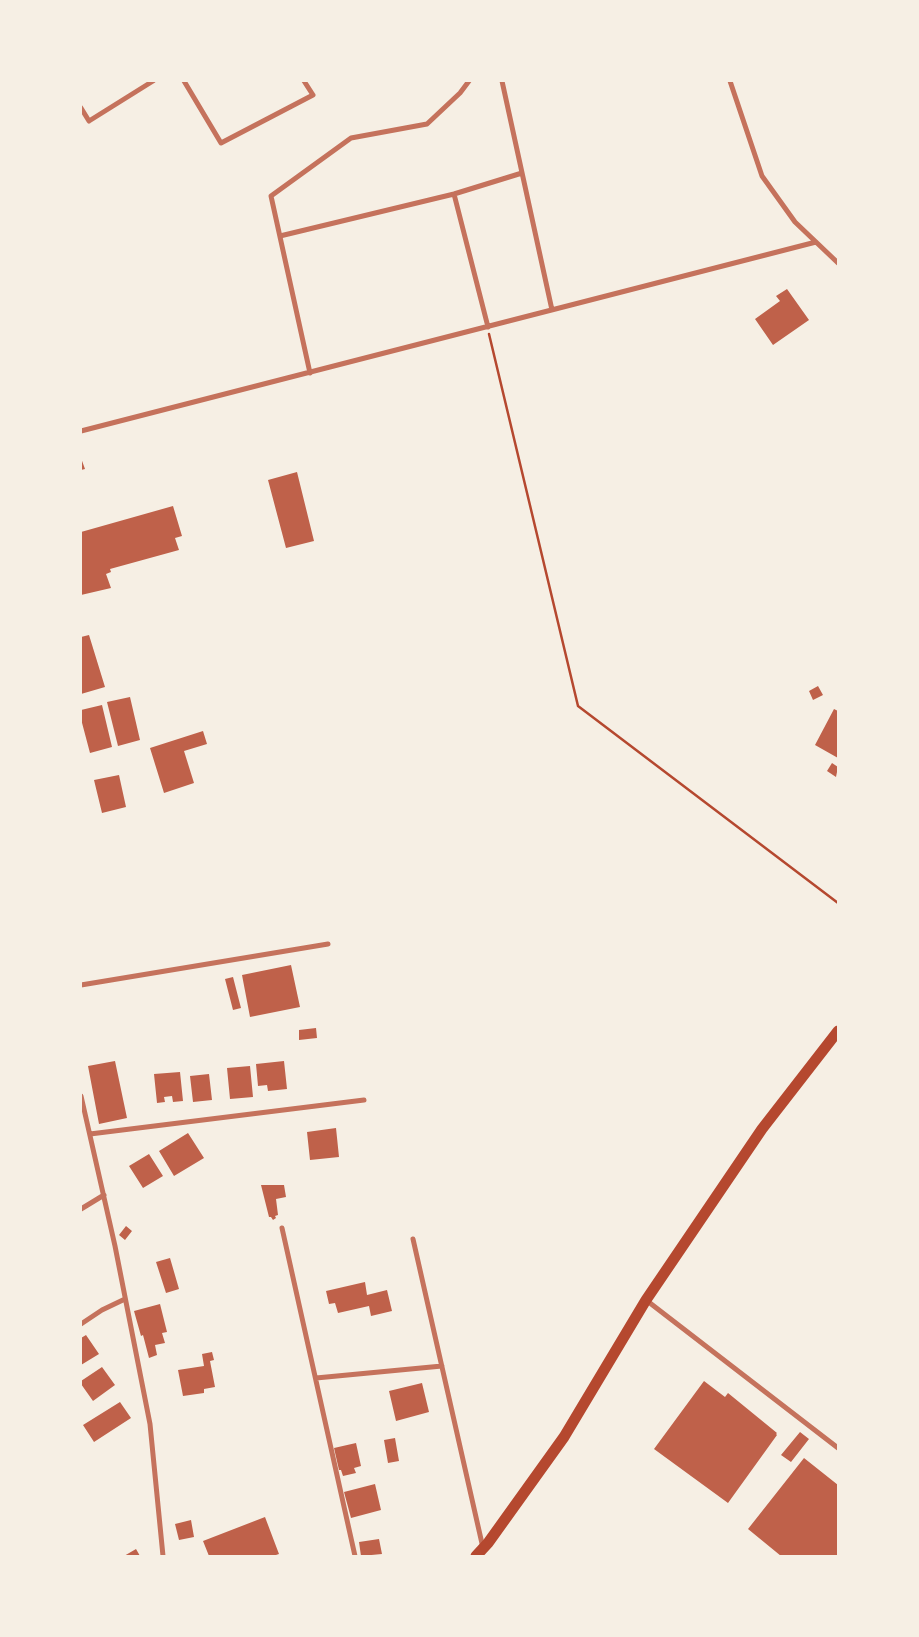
<!DOCTYPE html>
<html>
<head>
<meta charset="utf-8">
<style>
  body { margin:0 }
  #map { position:relative; width:919px; height:1637px; overflow:hidden; background:#f6efe4; font-family:"IBM Plex Sans",sans-serif }
  canvas { display:block }
  .frame { position:absolute; inset:0; border:82px solid #f6efe4; pointer-events:none }
</style>
</head>
<body>
<div id="map">
<canvas width="919" height="1637"></canvas>
<div class="frame"></div>
</div>
<script>
const ctx = document.querySelector('canvas').getContext('2d');
ctx.lineJoin = 'round';
function paint(path, color) { ctx.fillStyle = color; ctx.fill(path, 'evenodd'); }
const poly = rows => new Path2D(rows.map(r => 'M' + r).join(''));
function stroke(path, color, width, dash) { ctx.strokeStyle = color; ctx.lineWidth = width; ctx.lineCap = dash ? 'butt' : 'round'; ctx.setLineDash(dash || []); ctx.stroke(path); }
const building = poly([
  [787,289,809,320,773,345,755,319,780,301,776,296],
  [81,458,85,469,81,470],
  [297,472,314,541,286,548,268,480],
  [173,506,182,536,175,538,179,550,110,569,111,572,106,574,111,588,81,595,81,532],
  [89,635,105,687,81,694,81,637],
  [818,686,823,695,813,700,809,691],
  [130,697,140,740,118,746,107,702],
  [102,705,112,747,90,753,81,719,81,710],
  [834,709,838,711,838,758,815,745],
  [203,731,207,744,184,751,194,783,164,793,150,748],
  [832,763,838,767,836,777,827,771],
  [119,775,126,807,102,813,94,780],
  [291,965,300,1007,250,1017,242,975],
  [233,977,241,1008,233,1010,225,979],
  [316,1028,317,1038,299,1040,299,1030],
  [115,1061,127,1118,99,1124,88,1066],
  [284,1061,287,1089,268,1091,267,1085,258,1086,256,1064],
  [250,1066,253,1097,230,1099,227,1068],
  [180,1072,183,1101,173,1102,172,1096,164,1097,165,1102,157,1103,154,1074],
  [209,1074,212,1100,193,1102,190,1076],
  [336,1128,339,1157,310,1160,307,1132],
  [188,1133,204,1158,174,1176,159,1151],
  [149,1154,163,1176,143,1188,129,1166],
  [261,1185,284,1185,286,1197,276,1199,278,1215,275,1216,276,1218,273,1220,271,1217,269,1217],
  [126,1226,132,1231,125,1240,119,1235],
  [170,1258,179,1289,166,1293,156,1262],
  [365,1282,367,1295,387,1290,392,1311,371,1316,369,1306,338,1313,335,1303,329,1304,326,1291],
  [160,1304,167,1332,162,1333,165,1343,155,1345,157,1355,149,1358,143,1335,141,1336,134,1311],
  [86,1335,99,1354,81,1365,81,1338],
  [212,1352,214,1360,210,1361,215,1387,204,1389,204,1393,183,1396,178,1370,204,1366,202,1354],
  [102,1367,115,1385,93,1401,81,1384,81,1381],
  [704,1381,725,1397,728,1393,777,1433,776,1434,777,1435,728,1503,654,1449],
  [422,1383,429,1412,396,1421,389,1391],
  [120,1402,131,1418,94,1442,83,1425],
  [800,1432,809,1439,791,1462,781,1455],
  [395,1438,399,1461,388,1463,384,1440],
  [356,1443,361,1466,354,1468,356,1473,343,1476,341,1470,339,1470,334,1448],
  [804,1458,838,1485,838,1556,781,1556,748,1529],
  [375,1484,381,1510,351,1518,344,1492],
  [265,1517,279,1554,273,1556,209,1556,203,1541],
  [191,1520,194,1537,179,1540,175,1524],
  [379,1539,382,1554,361,1556,359,1542],
  [136,1549,140,1556,124,1556]
]);
const path = poly([
  [489,334,578,706,838,903]
]);
const minor = poly([
  [184,81,221,143,313,95,304,81],
  [502,81,552,310],
  [730,81,762,176,795,222,838,263],
  [81,108,89,121,153,81],
  [454,194,488,327],
  [280,236,454,194,522,173],
  [310,373,271,196,351,138,427,124,460,93,469,81],
  [81,431,816,242],
  [81,985,328,944],
  [81,1096,115,1246,150,1424,163,1556],
  [90,1134,364,1100],
  [81,1209,104,1195],
  [282,1228,355,1556],
  [413,1239,483,1548],
  [646,1300,838,1448],
  [81,1324,102,1310,125,1299],
  [316,1378,442,1366]
]);
const trunk = poly([
  [476,1556,488,1543,564,1437,646,1300,762,1129,838,1031]
]);
paint(building, '#bf614a');
stroke(path, '#b5482f', 2.5);
stroke(minor, '#c5725c', 5);
stroke(trunk, '#b5482f', 11);
</script>
</body>
</html>
